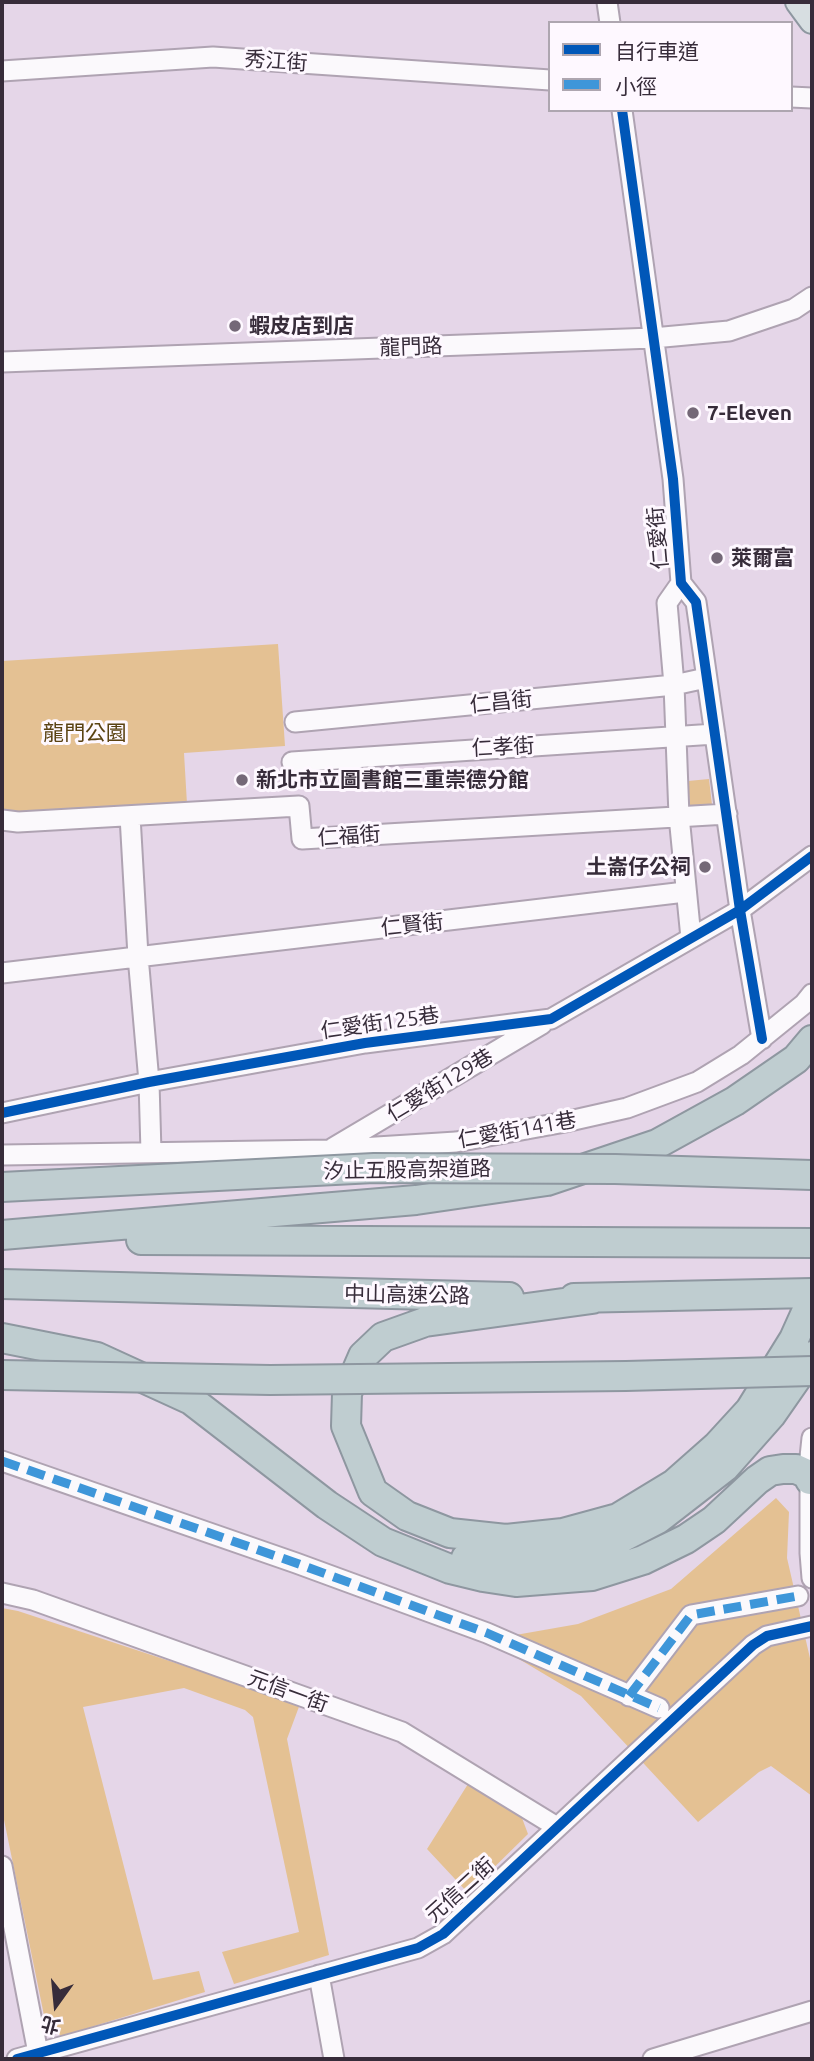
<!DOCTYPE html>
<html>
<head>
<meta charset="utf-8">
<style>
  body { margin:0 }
  #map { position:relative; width:814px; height:2061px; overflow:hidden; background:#e5d6e8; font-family:Ubuntu,"Noto Sans TC",sans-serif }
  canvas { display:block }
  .frame { position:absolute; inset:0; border:4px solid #372c3a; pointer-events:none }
  .legend { position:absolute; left:548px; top:21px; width:245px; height:91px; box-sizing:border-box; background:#fef8ff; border:2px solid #aea6b0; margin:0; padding:9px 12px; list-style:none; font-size:21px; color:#372c3a }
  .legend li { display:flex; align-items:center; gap:14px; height:35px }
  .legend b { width:35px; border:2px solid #aea6b0 }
  .north { position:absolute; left:21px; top:1970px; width:70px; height:70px; -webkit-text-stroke:5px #fef8ff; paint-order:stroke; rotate:195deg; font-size:19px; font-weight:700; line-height:28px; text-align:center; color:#372c3a }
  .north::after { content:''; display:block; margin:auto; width:24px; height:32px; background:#372c3a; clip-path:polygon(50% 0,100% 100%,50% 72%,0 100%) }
</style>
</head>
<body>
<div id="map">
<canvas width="814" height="2061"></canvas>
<div class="frame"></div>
<ul class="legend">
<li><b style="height:9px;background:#0057b8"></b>自行車道</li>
<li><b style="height:9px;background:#3e96d9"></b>小徑</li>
</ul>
<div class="north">北</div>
</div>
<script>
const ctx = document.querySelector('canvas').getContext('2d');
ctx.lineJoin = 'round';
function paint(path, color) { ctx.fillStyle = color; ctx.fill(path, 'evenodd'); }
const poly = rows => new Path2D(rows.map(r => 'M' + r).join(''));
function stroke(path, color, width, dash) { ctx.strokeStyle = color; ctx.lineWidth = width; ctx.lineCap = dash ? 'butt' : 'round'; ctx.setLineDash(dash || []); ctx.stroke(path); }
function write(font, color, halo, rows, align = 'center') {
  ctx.font = font + ' Ubuntu,"Noto Sans TC",sans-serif'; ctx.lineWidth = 6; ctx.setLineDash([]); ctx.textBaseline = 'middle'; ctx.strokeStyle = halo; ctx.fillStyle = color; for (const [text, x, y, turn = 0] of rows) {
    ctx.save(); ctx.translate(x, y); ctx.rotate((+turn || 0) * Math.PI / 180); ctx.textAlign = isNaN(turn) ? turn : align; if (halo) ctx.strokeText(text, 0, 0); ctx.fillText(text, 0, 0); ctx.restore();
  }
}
const green = poly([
  [278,644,285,746,184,753,187,804,2,815,2,661],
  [709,779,712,805,690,807,688,781],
  [776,1498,789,1512,787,1558,812,1667,812,1796,771,1766,759,1772,698,1822,581,1696,487,1640,578,1624,671,1589],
  [2,1608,18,1611,300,1704,287,1739,329,1955,234,1984,222,1952,299,1932,253,1717,245,1710,184,1688,83,1707,153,1980,199,1971,205,1992,62,2036,47,2030,2,1810],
  [468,1784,522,1818,528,1834,468,1893,427,1849]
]);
const minor = poly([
  [607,2,610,23],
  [2,71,213,57,550,80],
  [791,97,812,98],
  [622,110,673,479,681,583,696,602,740,910,762,1039],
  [2,362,653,338,729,331,794,309,812,297],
  [681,583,667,603,674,685,679,816,691,938],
  [295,722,674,685,706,678],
  [292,762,715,734],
  [130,816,138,956,149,1082,151,1152],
  [2,820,18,822,299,806,302,839,727,814],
  [2,973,685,892],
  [2,1113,149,1082,365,1043,551,1019,740,910,812,856],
  [333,1148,542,1024],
  [2,1155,329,1150,456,1142,565,1122,627,1108,697,1082,741,1055,804,1004,812,994],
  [812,1438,810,1457,810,1553,812,1578],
  [2,1461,296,1563,487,1633,659,1708],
  [2,1593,33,1600,402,1732,557,1827],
  [629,1696,691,1615,798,1596],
  [2,1866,38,2053],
  [319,1975,334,2059],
  [17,2059,418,1948,443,1934,753,1645,767,1636,812,1626],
  [653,2059,812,2011]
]);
const major = poly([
  [798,2,812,21]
]);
const highway = poly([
  [2,1235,416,1200,547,1181,657,1144,735,1101,796,1059,812,1040],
  [141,1240,812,1243],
  [2,1284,509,1297],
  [574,1298,812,1293],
  [592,1299,425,1322,383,1337,363,1356,347,1393,346,1426,373,1492,407,1516,450,1533,506,1539,563,1533,618,1518,674,1484,717,1446,750,1410,794,1339,812,1299],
  [2,1338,97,1357,191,1400,327,1505,383,1542,450,1569,483,1577,516,1582,592,1576,643,1560,686,1539,714,1520,757,1480,770,1471,783,1469,796,1469,807,1474,810,1480],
  [466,1558,484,1560,533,1561,578,1553,623,1537,658,1519,725,1467,771,1415,812,1356]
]);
const highwayBridge = poly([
  [2,1187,374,1168,615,1169,812,1175],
  [2,1375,270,1380,626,1376,812,1371]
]);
const quiet = poly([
  [2,1461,296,1563,487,1633,659,1708],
  [629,1696,691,1615,798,1596]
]);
const cycleway = poly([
  [622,110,673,479,681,583,696,602,740,910,762,1039],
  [2,1113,149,1082,365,1043,551,1019,740,910,812,856],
  [17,2059,418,1948,443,1934,753,1645,767,1636,812,1626]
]);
const markers = [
  [235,326,7,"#746877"],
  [693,413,7,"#746877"],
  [717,558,7,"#746877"],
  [242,780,7,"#746877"],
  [705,867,7,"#746877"]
];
const streetNames = [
  ["秀江街",276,61,4],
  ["龍門路",411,347,-2],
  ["仁愛街",658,538,-95],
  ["仁昌街",501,702,-6],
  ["仁孝街",503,747,-3],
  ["仁福街",349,836,-4],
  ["仁賢街",412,925,-6],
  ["仁愛街125巷",380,1023,-8],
  ["仁愛街129巷",440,1085,-31],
  ["仁愛街141巷",517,1130,-10],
  ["汐止五股高架道路",407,1170,-1],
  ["中山高速公路",407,1295,1],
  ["元信一街",288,1691,20],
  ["元信二街",460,1890,-42]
];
const poiNames = [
  ["蝦皮店到店",249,326],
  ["7-Eleven",707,413],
  ["萊爾富",731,558],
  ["新北市立圖書館三重崇德分館",256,780],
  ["土崙仔公祠",691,867,"right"]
];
const parkNames = [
  ["龍門公園",85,733]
];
paint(green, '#e4c193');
stroke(minor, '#afa3b2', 23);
stroke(major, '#8e97a0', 28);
stroke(highway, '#8e97a0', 32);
stroke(minor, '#fbf9fc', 19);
stroke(major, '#d7dee1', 24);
stroke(highway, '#bfcdd0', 28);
stroke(highwayBridge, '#8e97a0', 32, []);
stroke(highwayBridge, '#bfcdd0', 28);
stroke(quiet, '#3e96d9', 9, [18, 9]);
stroke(cycleway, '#0057b8', 10);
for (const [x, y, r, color] of markers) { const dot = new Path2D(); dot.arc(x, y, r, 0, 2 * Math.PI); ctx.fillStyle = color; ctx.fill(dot); stroke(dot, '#fef8ff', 2.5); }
write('21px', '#372c3a', '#fef8ff', streetNames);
write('bold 21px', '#372c3a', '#fef8ff', poiNames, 'left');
write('21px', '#5a4212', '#fef8ff', parkNames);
</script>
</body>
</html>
